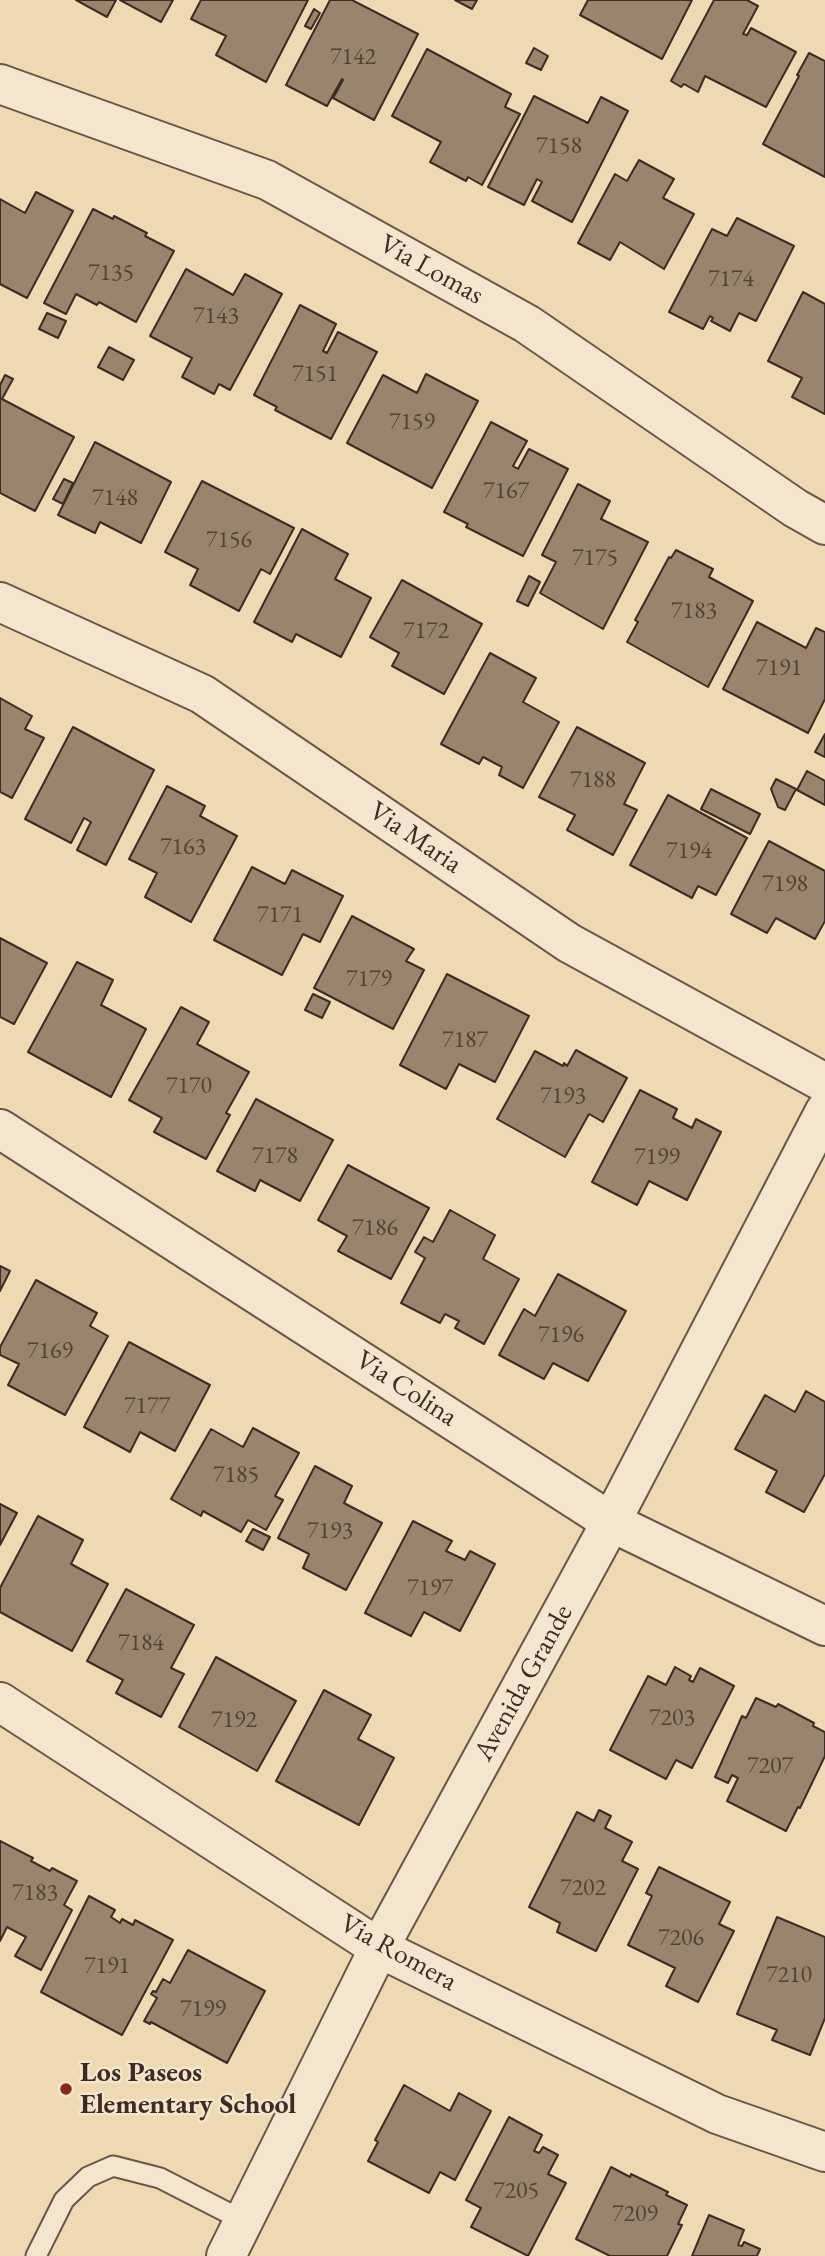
<!DOCTYPE html>
<html>
<head>
<meta charset="utf-8">
<style>
  body { margin:0 }
  canvas { display:block; background:#eed9b3 }
</style>
</head>
<body>
<canvas width="825" height="2256"></canvas>
<script>
const ctx = document.querySelector('canvas').getContext('2d');
ctx.lineJoin = 'round';
function paint(path, color) { ctx.fillStyle = color; ctx.fill(path, 'evenodd'); }
const poly = rows => new Path2D(rows.map(r => 'M' + r).join(''));
function stroke(path, color, width, dash) { ctx.strokeStyle = color; ctx.lineWidth = width; ctx.lineCap = dash ? 'butt' : 'round'; ctx.setLineDash(dash || []); ctx.stroke(path); }
function write(font, color, halo, rows, align = 'center') {
  ctx.font = font + ' "EB Garamond",serif'; ctx.lineWidth = 5; ctx.setLineDash([]); ctx.textBaseline = 'middle'; ctx.strokeStyle = halo; ctx.fillStyle = color; for (const [text, x, y, turn = 0] of rows) {
    ctx.save(); ctx.translate(x, y); ctx.rotate((+turn || 0) * Math.PI / 180); ctx.textAlign = isNaN(turn) ? turn : align; if (halo) ctx.strokeText(text, 0, 0); ctx.fillText(text, 0, 0); ctx.restore();
  }
}
const building = poly([
  [76,0,116,0,107,17,76,0],
  [120,0,173,0,161,22,120,0],
  [201,0,308,0,266,82,216,55,226,36,191,19,201,0],
  [330,0,352,0,418,34,374,120,333,98,343,80,342,79,327,106,286,85,330,0],
  [455,0,477,0,472,9,455,0],
  [588,0,692,0,662,59,580,15,588,0],
  [714,0,747,0,758,6,743,34,747,35,751,28,796,52,766,107,705,76,698,92,684,84,681,87,671,81,714,0],
  [314,9,320,13,311,29,305,26,314,9],
  [534,48,548,56,541,70,526,63,534,48],
  [427,49,511,94,505,107,520,114,482,185,468,177,466,181,430,162,441,142,392,116,427,49],
  [809,53,825,61,825,177,763,144,799,76,797,75,809,53],
  [534,96,588,123,601,97,628,111,572,222,532,201,542,182,537,179,524,205,488,187,534,96],
  [639,160,674,179,663,198,694,214,664,269,620,242,610,260,578,243,615,174,627,181,639,160],
  [36,192,73,211,27,298,0,284,0,199,25,213,36,192],
  [93,209,113,219,114,216,147,233,145,236,174,251,136,322,99,302,97,305,76,294,66,314,44,303,93,209],
  [737,218,794,246,756,321,739,313,730,331,711,321,713,318,710,316,703,329,669,312,712,229,727,236,737,218],
  [186,269,233,295,245,274,282,294,230,390,219,384,214,394,182,377,192,358,150,336,186,269],
  [803,292,825,304,825,414,792,397,802,378,768,361,803,292],
  [300,305,336,324,323,351,327,353,338,332,377,352,331,439,275,410,277,407,254,395,300,305],
  [47,313,66,321,58,338,39,329,47,313],
  [109,347,134,360,123,380,98,367,109,347],
  [426,374,478,401,432,488,347,443,383,375,417,393,426,374],
  [5,375,13,379,2,399,74,437,35,511,0,493,0,385,5,375],
  [491,422,527,441,513,466,518,469,529,449,568,469,523,556,466,527,468,524,444,512,491,422],
  [95,442,171,482,141,543,100,522,95,533,58,515,95,442],
  [64,479,73,483,63,504,53,499,64,479],
  [202,481,294,528,270,574,261,569,239,611,190,585,198,569,165,552,202,481],
  [578,484,610,501,601,519,648,542,603,629,540,593,556,562,542,555,578,484],
  [302,529,348,554,335,579,371,598,341,657,296,634,292,642,254,622,302,529],
  [676,550,713,569,709,577,753,601,708,687,627,642,638,622,635,620,669,557,671,558,676,550],
  [529,576,540,582,528,606,517,601,529,576],
  [402,580,482,624,444,694,392,666,399,653,370,637,402,580],
  [757,622,806,648,816,628,825,632,825,699,808,733,723,689,757,622],
  [490,653,536,678,523,702,559,722,523,788,499,775,502,767,483,757,479,764,441,744,490,653],
  [0,698,32,716,25,729,44,738,12,798,0,792,0,698],
  [73,727,154,770,106,865,77,850,91,822,84,818,71,843,25,819,73,727],
  [577,727,645,763,624,804,637,810,613,855,567,830,575,815,539,797,577,727],
  [825,734,825,757,815,752,825,734],
  [807,771,825,781,825,805,797,790,807,771],
  [776,779,796,789,785,810,778,807,771,789,776,779],
  [167,786,205,806,200,816,237,836,191,922,145,897,157,873,129,859,167,786],
  [711,789,760,814,750,834,701,809,711,789],
  [668,795,747,838,716,895,698,886,692,898,630,865,668,795],
  [769,841,825,871,825,921,815,939,776,918,767,933,731,914,769,841],
  [252,867,285,884,292,870,343,896,320,942,303,934,282,975,214,940,252,867],
  [352,916,414,949,406,961,424,970,393,1029,314,988,352,916],
  [0,938,47,963,14,1024,0,1017,0,938],
  [77,962,113,980,101,1005,146,1029,111,1097,28,1052,77,962],
  [447,974,529,1016,495,1082,459,1064,446,1089,400,1065,447,974],
  [313,994,330,1002,322,1018,305,1010,313,994],
  [181,1007,209,1022,197,1044,249,1072,226,1113,230,1115,206,1159,154,1132,162,1118,129,1100,181,1007],
  [576,1050,627,1078,603,1122,589,1114,565,1157,497,1119,535,1051,563,1066,564,1063,567,1066,576,1050],
  [640,1090,677,1109,673,1118,692,1128,696,1119,721,1132,687,1200,649,1181,637,1205,592,1182,640,1090],
  [256,1099,333,1140,300,1201,260,1180,255,1191,217,1171,256,1099],
  [348,1165,429,1208,391,1279,338,1251,347,1236,318,1220,348,1165],
  [450,1210,495,1235,483,1259,519,1279,484,1344,455,1328,459,1321,445,1314,440,1323,401,1303,425,1258,415,1252,424,1237,433,1242,450,1210],
  [0,1266,10,1271,0,1291,0,1266],
  [558,1274,626,1311,588,1381,553,1363,544,1379,499,1355,524,1309,535,1316,558,1274],
  [36,1280,97,1313,90,1326,108,1336,65,1415,8,1385,19,1364,0,1355,0,1347,36,1280],
  [129,1342,210,1385,175,1451,140,1432,130,1452,84,1427,129,1342],
  [806,1391,825,1402,825,1474,804,1512,766,1492,777,1471,735,1449,765,1395,795,1412,806,1391],
  [253,1428,299,1453,275,1496,283,1500,266,1530,248,1520,241,1532,203,1511,201,1516,171,1499,211,1429,243,1447,253,1428],
  [315,1466,352,1486,344,1503,382,1523,346,1590,303,1568,309,1554,278,1538,315,1466],
  [0,1504,17,1513,0,1545,0,1504],
  [38,1516,83,1540,71,1564,108,1584,72,1651,0,1612,0,1588,38,1516],
  [413,1521,452,1541,446,1551,465,1560,470,1551,495,1564,460,1631,424,1612,411,1636,365,1613,413,1521],
  [253,1529,270,1537,263,1550,246,1541,253,1529],
  [126,1589,194,1625,171,1668,184,1674,161,1717,116,1693,123,1680,87,1661,126,1589],
  [216,1657,296,1701,257,1771,179,1727,216,1657],
  [675,1667,691,1676,689,1680,693,1682,700,1668,734,1686,692,1768,676,1760,666,1779,610,1750,648,1676,666,1685,675,1667],
  [324,1690,371,1715,358,1739,394,1758,359,1825,276,1781,324,1690],
  [756,1698,776,1707,778,1704,814,1723,813,1726,825,1732,825,1756,800,1808,798,1807,786,1831,727,1801,738,1778,732,1775,728,1783,715,1777,742,1716,746,1718,756,1698],
  [599,1810,611,1816,605,1828,632,1842,622,1861,638,1869,596,1951,557,1932,560,1923,529,1907,577,1812,594,1821,599,1810],
  [0,1841,33,1858,31,1861,50,1871,52,1868,77,1881,64,1905,72,1910,41,1970,15,1956,26,1937,7,1927,0,1941,0,1841],
  [659,1867,730,1902,719,1924,734,1931,698,2002,666,1986,675,1968,628,1945,652,1896,646,1893,659,1867],
  [89,1896,115,1910,111,1917,120,1923,122,1919,133,1925,135,1920,173,1940,122,2035,41,1992,89,1896],
  [777,1917,825,1937,825,2018,810,2055,772,2040,777,2030,737,2014,777,1917],
  [188,1950,265,1991,227,2063,151,2022,150,2024,144,2021,157,1998,151,1994,153,1991,156,1992,163,1979,170,1983,188,1950],
  [404,2085,450,2111,459,2093,491,2111,455,2180,440,2172,429,2193,368,2161,378,2142,375,2140,404,2085],
  [509,2117,542,2135,534,2151,539,2153,543,2147,558,2155,548,2174,566,2183,528,2256,471,2227,481,2208,466,2200,509,2117],
  [611,2167,630,2177,631,2174,668,2192,666,2195,687,2205,678,2224,682,2225,667,2256,610,2256,576,2239,611,2167],
  [709,2215,744,2230,738,2245,742,2246,744,2242,760,2249,757,2256,692,2256,709,2215]
]);
const service = poly([
  [36,2256,64,2200,88,2177,113,2166,160,2178,244,2221]
]);
const minor = poly([
  [0,84,267,180,527,324,795,508,825,525],
  [0,602,202,694,569,943,825,1083],
  [0,1129,611,1522,825,1626],
  [0,1702,379,1948,717,2114,825,2152],
  [226,2256,379,1948,611,1522,825,1111]
]);
const markers = [
  [66,2089,7,"#8f2418"]
];
const numberNames = [
  ["7142",353,57],
  ["7158",559,146],
  ["7135",111,273],
  ["7174",731,279],
  ["7143",216,316],
  ["7151",315,374],
  ["7159",412,422],
  ["7167",506,491],
  ["7148",115,498],
  ["7156",229,540],
  ["7175",595,558],
  ["7183",694,611],
  ["7172",426,631],
  ["7191",779,668],
  ["7188",593,780],
  ["7163",183,847],
  ["7194",689,851],
  ["7198",785,884],
  ["7171",280,915],
  ["7179",369,979],
  ["7187",465,1040],
  ["7170",189,1086],
  ["7193",563,1096],
  ["7178",275,1156],
  ["7199",657,1157],
  ["7186",375,1228],
  ["7196",561,1335],
  ["7169",50,1351],
  ["7177",147,1406],
  ["7185",236,1475],
  ["7193",330,1531],
  ["7197",430,1588],
  ["7184",141,1643],
  ["7203",672,1718],
  ["7192",234,1720],
  ["7207",770,1766],
  ["7202",583,1888],
  ["7183",35,1893],
  ["7206",681,1938],
  ["7191",107,1966],
  ["7210",789,1975],
  ["7199",203,2009],
  ["7205",516,2191],
  ["7209",635,2214]
];
const streetNames = [
  ["Via Lomas",431,270,29],
  ["Via Maria",415,838,34],
  ["Via Colina",406,1389,33],
  ["Avenida Grande",524,1683,-61],
  ["Via Romera",398,1953,29]
];
const poiNames = [
  ["Los Paseos",80,2073],
  ["Elementary School",80,2105]
];
paint(building, '#99856e');
stroke(building, '#3d2b24', 2);
stroke(service, '#695648', 23);
stroke(minor, '#695648', 42);
stroke(service, '#f4e6ce', 19);
stroke(minor, '#f4e6ce', 38);
for (const [x, y, r, color] of markers) { const dot = new Path2D(); dot.arc(x, y, r, 0, 2 * Math.PI); ctx.fillStyle = color; ctx.fill(dot); stroke(dot, '#f4e6ce', 2.5); }
write('24px', '#544236', null, numberNames);
write('28px', '#3d2b24', '#f4e6ce', streetNames);
write('bold 28px', '#3d2b24', '#f4e6ce', poiNames, 'left');
</script>
</body>
</html>
